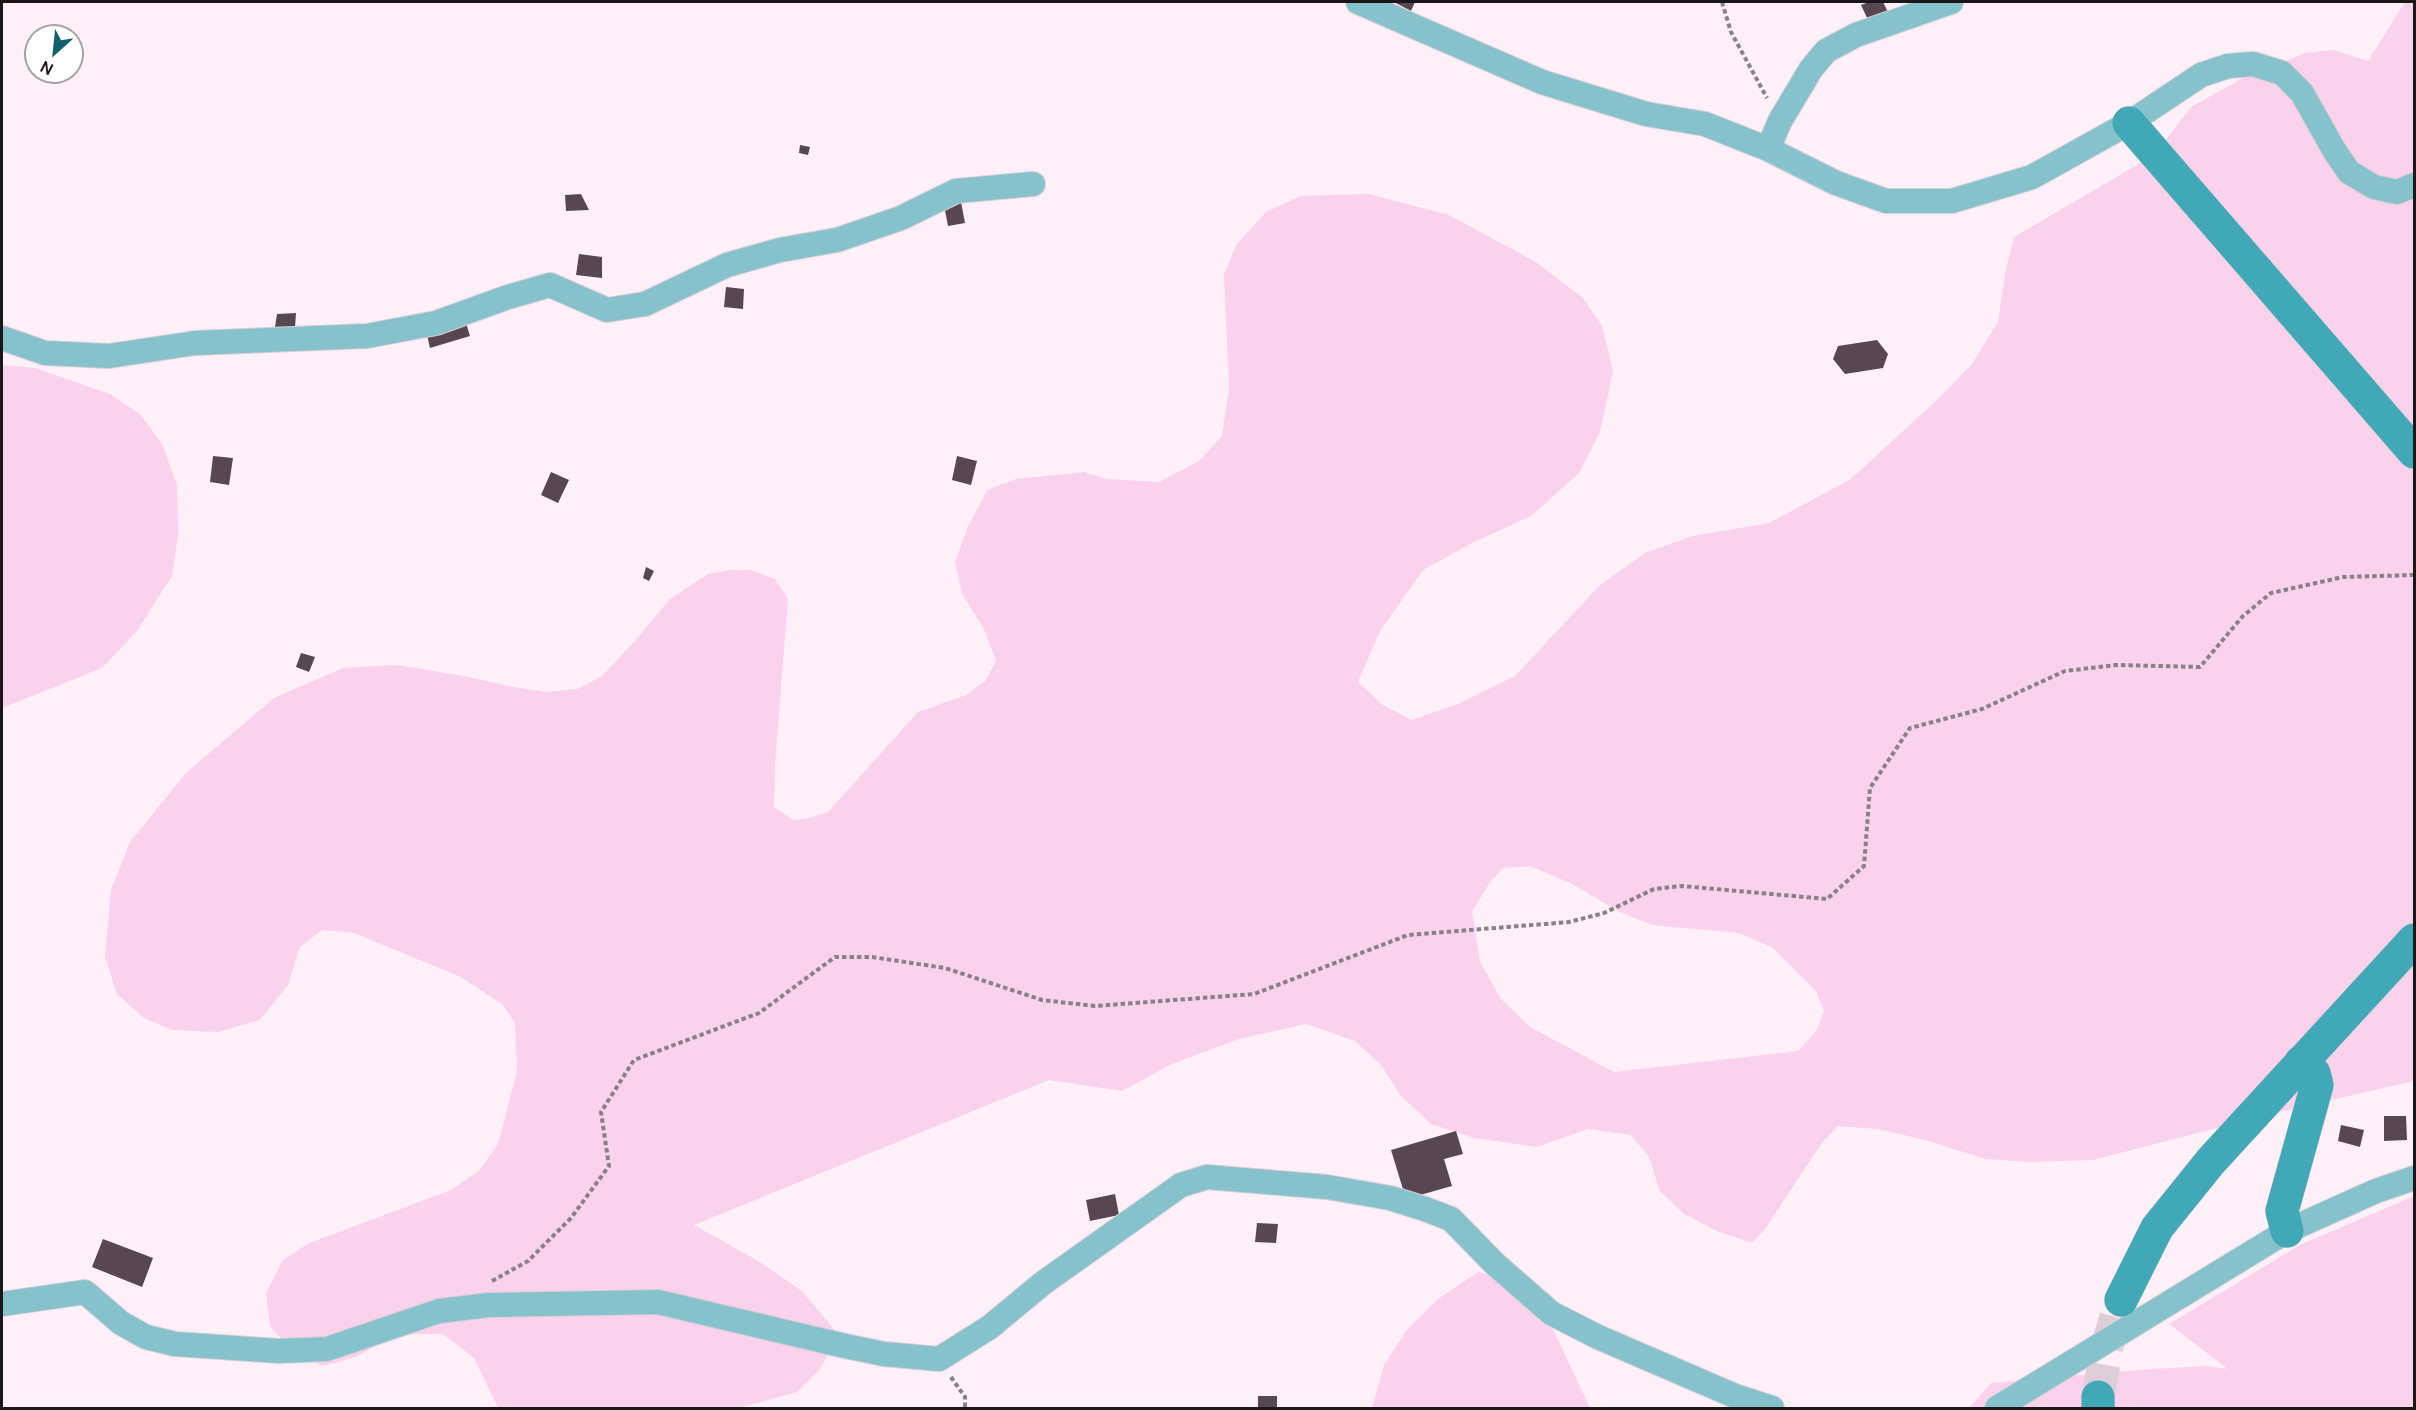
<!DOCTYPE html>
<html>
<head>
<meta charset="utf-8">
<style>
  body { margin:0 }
  #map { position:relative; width:2416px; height:1410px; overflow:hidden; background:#fef0f8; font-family:Manrope,sans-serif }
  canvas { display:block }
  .frame { position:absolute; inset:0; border:3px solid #1c151a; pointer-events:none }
  .north { position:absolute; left:24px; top:24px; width:60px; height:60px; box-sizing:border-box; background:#fff; border:2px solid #a4a1a3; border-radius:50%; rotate:207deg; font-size:16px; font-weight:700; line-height:24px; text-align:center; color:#1c151a }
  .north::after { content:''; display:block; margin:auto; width:21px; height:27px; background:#12606b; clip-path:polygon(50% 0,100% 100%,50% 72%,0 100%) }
</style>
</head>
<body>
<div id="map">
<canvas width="2416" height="1410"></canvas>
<div class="frame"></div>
<div class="north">N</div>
</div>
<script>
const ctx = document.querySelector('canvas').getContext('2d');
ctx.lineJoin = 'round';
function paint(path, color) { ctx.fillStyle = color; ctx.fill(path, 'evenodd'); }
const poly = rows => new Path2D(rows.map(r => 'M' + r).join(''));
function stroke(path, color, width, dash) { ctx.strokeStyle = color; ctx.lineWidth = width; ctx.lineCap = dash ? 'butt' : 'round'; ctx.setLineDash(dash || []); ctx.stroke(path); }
const green = poly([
  [2405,2,2414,2,2414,1081,2275,1113,2093,1160,2030,1162,1985,1159,1929,1141,1878,1129,1838,1126,1821,1144,1765,1229,1752,1243,1717,1231,1684,1214,1660,1191,1649,1157,1631,1135,1588,1129,1537,1147,1474,1138,1431,1124,1400,1095,1381,1065,1355,1041,1306,1024,1239,1039,1172,1064,1122,1091,1049,1080,694,1225,760,1262,802,1291,833,1328,834,1344,819,1370,797,1392,739,1408,498,1408,474,1358,443,1334,396,1334,356,1357,323,1366,291,1350,270,1326,266,1293,283,1260,307,1244,451,1190,479,1171,498,1144,517,1071,515,1023,502,1004,461,977,354,933,322,930,300,947,288,985,260,1020,218,1032,172,1030,144,1018,117,994,105,957,111,890,130,842,186,773,274,698,343,668,397,665,464,676,513,687,547,692,577,689,601,677,635,641,670,599,708,574,731,570,751,570,775,579,788,599,775,764,774,807,793,820,809,818,828,812,918,712,966,695,985,681,996,661,984,629,962,594,955,562,968,527,987,490,1016,479,1084,472,1107,479,1159,482,1199,461,1222,436,1229,388,1224,274,1237,244,1266,212,1300,196,1369,194,1449,215,1536,262,1583,298,1602,326,1613,371,1600,432,1579,473,1531,516,1470,544,1423,570,1380,631,1358,682,1383,705,1412,720,1460,703,1515,676,1600,585,1645,553,1692,536,1769,523,1851,479,1938,399,1972,364,1998,322,2005,274,2014,237,2154,155,2191,107,2245,77,2305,53,2334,50,2368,61],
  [1530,866,1572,884,1618,911,1652,925,1739,933,1773,948,1816,991,1824,1011,1817,1030,1798,1051,1614,1072,1530,1027,1501,999,1480,962,1472,912,1490,882,1503,868],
  [2,365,35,368,110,394,141,415,162,444,177,485,178,535,172,576,137,631,102,668,2,708],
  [2414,1196,2414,1408,1969,1408,1991,1383,2150,1369,2206,1366,2228,1369,2169,1324,2300,1245],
  [1478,1272,1517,1282,1543,1308,1590,1408,1372,1408,1384,1365,1407,1330,1438,1299]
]);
const building = poly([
  [1394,2,1415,2,1411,11],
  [1869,2,1883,2,1889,14,1870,24,1861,5],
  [800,145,810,147,808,155,799,153],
  [581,194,589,210,566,211,565,195],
  [961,202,965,223,948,226,944,205],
  [579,254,602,257,602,278,576,275],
  [726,287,744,289,743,309,724,307],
  [296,313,295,328,275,327,277,314],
  [466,323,470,336,430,348,427,335],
  [1877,340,1888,354,1883,368,1845,374,1833,359,1838,346],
  [213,456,233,458,229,485,210,482],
  [957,456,977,461,971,485,952,480],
  [551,472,569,480,558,503,541,495],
  [646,567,654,571,649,581,643,578],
  [301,653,315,657,309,672,296,667],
  [2384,1116,2406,1116,2407,1140,2384,1141],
  [2341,1125,2364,1130,2360,1147,2338,1141],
  [1456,1131,1463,1154,1444,1159,1452,1186,1406,1199,1391,1150],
  [1115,1194,1119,1215,1090,1221,1086,1200],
  [1257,1223,1278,1224,1276,1243,1255,1242],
  [103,1239,153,1258,142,1287,92,1267],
  [1258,1396,1277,1396,1277,1408,1258,1408]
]);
const secondaryTunnel = poly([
  [2098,1397,2107,1347,2121,1300]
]);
const path = poly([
  [1722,2,1731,32,1767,98],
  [492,1281,528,1261,571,1218,609,1166,601,1112,634,1060,759,1013,835,957,872,957,945,968,1042,1000,1095,1006,1254,994,1408,935,1569,922,1604,913,1654,889,1682,886,1827,899,1864,866,1870,788,1910,728,1982,709,2065,671,2116,665,2200,667,2243,616,2271,593,2343,577,2414,575],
  [951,1377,965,1397,965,1408]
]);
const street = poly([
  [1358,2,1542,82,1646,114,1705,124,1768,149,1836,183,1886,201,1952,201,2032,177,2129,123,2201,75,2228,66,2253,64,2282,73,2302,93,2334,150,2349,172,2374,187,2397,192,2414,185],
  [1768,149,1780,121,1811,69,1826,51,1856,35,1951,2],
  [2,338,45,353,109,356,195,343,367,336,436,323,508,297,550,285,607,310,645,304,727,265,780,250,837,240,901,218,956,191,1033,184],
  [2,1304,85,1292,121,1323,146,1337,175,1344,279,1351,327,1349,439,1311,489,1305,658,1302,845,1346,884,1354,939,1359,990,1327,1043,1283,1181,1185,1207,1177,1327,1187,1390,1198,1425,1209,1451,1219,1495,1264,1551,1313,1598,1337,1735,1396,1772,1408],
  [1997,1408,2287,1231,2376,1191,2414,1178]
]);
const secondary = poly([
  [2129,123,2414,452],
  [2287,1231,2282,1211,2317,1085,2314,1073,2301,1062],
  [2121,1300,2157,1228,2211,1161,2414,940],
  [2098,1397,2098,1408]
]);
paint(green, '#fbd2eb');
paint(building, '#584751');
stroke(secondaryTunnel, '#dccfd7', 33, [33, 16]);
stroke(street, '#dacdd4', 26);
stroke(secondary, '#dacdd4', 34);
stroke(path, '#8b8087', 4, [4.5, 3]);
stroke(street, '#85c2cc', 24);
stroke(secondary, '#40a8b7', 33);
</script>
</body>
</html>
